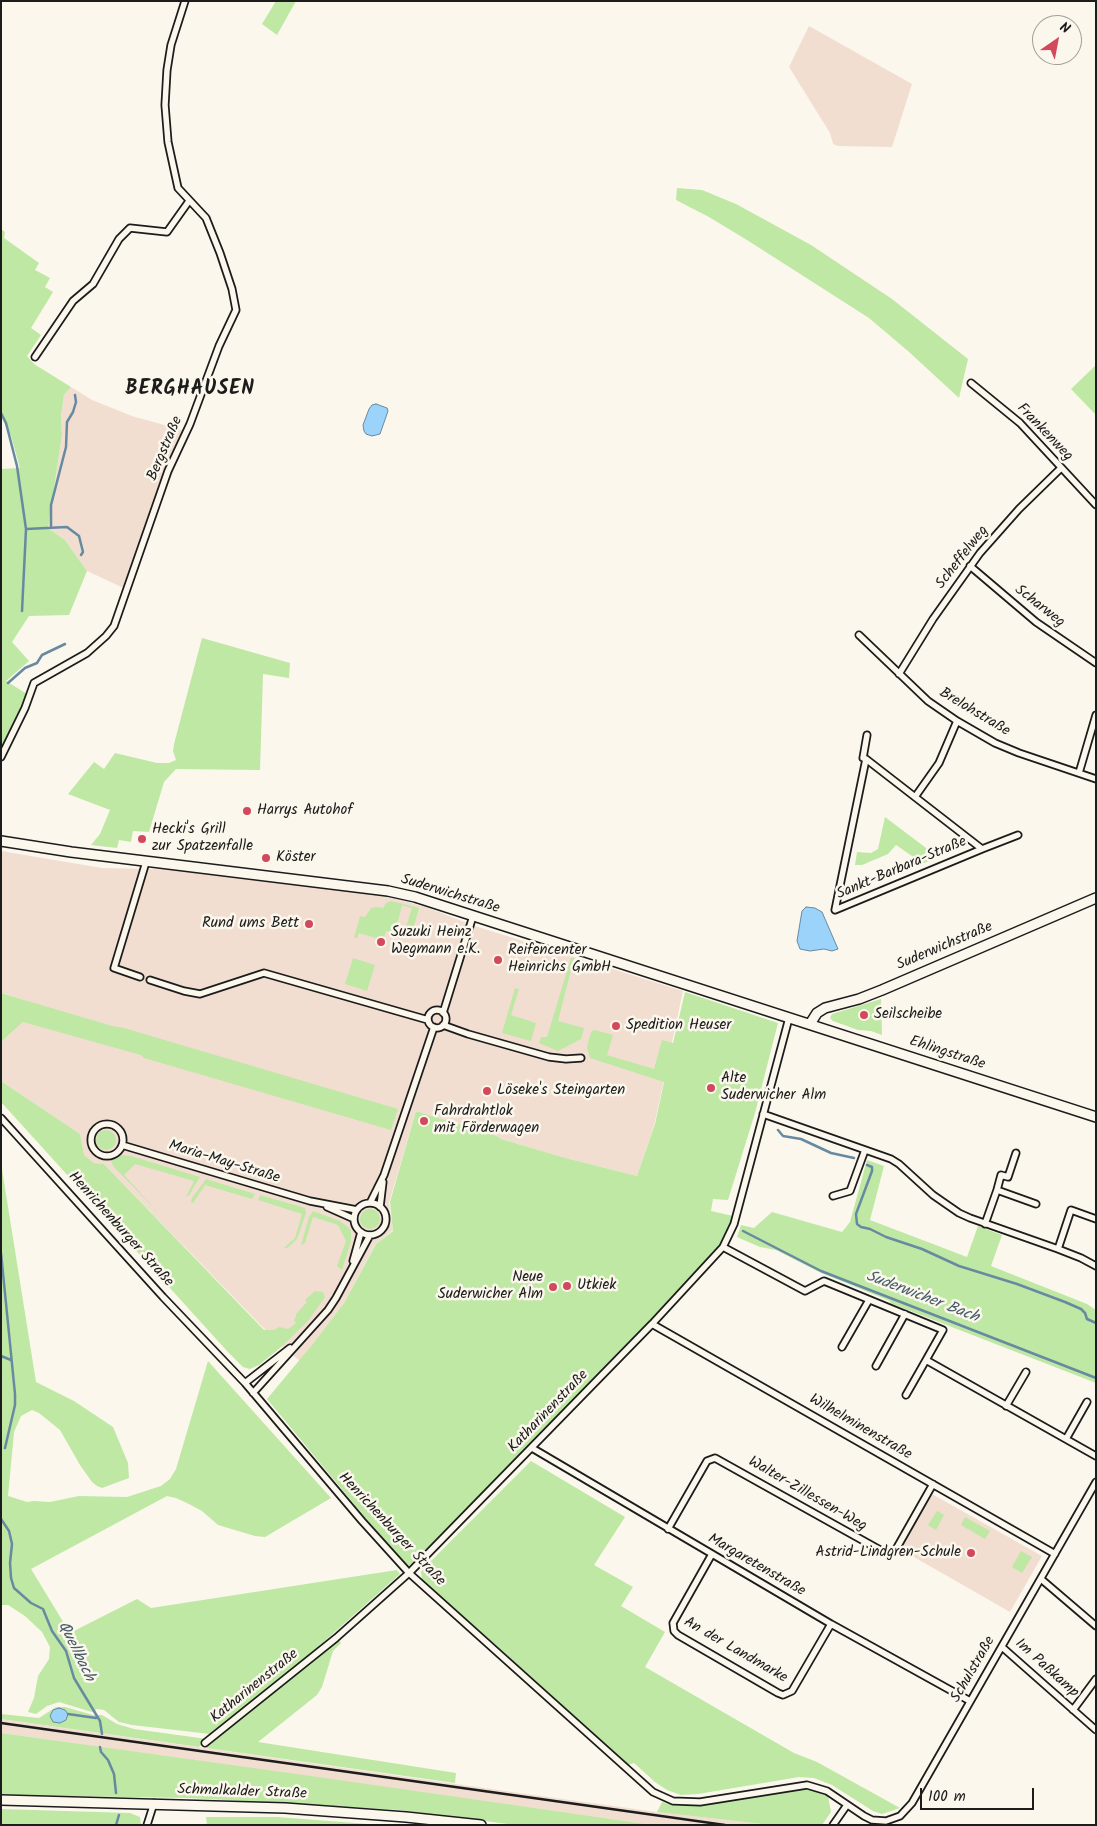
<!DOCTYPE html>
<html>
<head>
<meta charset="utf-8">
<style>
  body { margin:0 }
  #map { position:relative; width:1097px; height:1826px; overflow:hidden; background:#fbf7ec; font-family:Kalam,sans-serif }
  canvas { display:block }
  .frame { position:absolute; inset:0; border:2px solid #1c1c1c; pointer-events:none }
  .north { position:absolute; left:1032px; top:15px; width:50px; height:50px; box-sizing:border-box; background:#fbf7ec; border:1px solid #a29f99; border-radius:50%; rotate:33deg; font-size:14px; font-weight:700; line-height:20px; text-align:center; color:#1c1c1c }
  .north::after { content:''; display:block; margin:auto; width:18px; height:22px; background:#d1495b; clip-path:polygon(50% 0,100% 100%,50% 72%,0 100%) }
  .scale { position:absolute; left:920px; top:1788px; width:114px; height:22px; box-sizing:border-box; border:2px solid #1c1c1c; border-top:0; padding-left:6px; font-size:15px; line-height:18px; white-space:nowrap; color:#1c1c1c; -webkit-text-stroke:4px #fbf7ec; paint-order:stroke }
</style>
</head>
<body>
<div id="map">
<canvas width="1097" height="1826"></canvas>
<div class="frame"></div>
<div class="north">N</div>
<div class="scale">100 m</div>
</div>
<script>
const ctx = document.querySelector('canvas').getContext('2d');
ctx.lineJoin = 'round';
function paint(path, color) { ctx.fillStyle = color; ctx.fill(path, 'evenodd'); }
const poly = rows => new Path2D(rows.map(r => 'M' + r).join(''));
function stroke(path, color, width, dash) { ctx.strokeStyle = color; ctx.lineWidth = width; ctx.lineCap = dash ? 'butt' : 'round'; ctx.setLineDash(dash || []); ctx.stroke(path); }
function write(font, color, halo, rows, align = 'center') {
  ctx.font = font + ' Kalam,sans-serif'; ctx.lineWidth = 5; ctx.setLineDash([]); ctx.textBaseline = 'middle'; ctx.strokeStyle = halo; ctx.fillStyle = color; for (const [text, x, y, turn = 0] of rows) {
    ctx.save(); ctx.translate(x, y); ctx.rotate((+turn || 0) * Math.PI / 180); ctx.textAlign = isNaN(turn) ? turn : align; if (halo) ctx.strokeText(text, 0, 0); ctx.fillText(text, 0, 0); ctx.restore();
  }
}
const built = poly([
  [809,26,912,84,892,147,838,146,833,144,830,133,789,67],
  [71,387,92,400,132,416,189,432,130,582,130,591,87,571,65,540,48,528,62,435,61,417,64,395],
  [1,851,102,868,202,870,377,893,428,908,475,926,683,991,654,1126,637,1176,562,1157,501,1139,497,1136,416,1111,389,1203,393,1230,375,1245,344,1303,300,1361,281,1346,104,1164,94,1163,84,1155,80,1134,1,1081,1,1042,23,1022,28,1001,1,993],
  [932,1494,1042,1556,1010,1612,900,1549],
  [1,1719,519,1793,657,1812,771,1825,653,1825,1,1733]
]);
const green = poly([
  [276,1,296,1,277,35,262,24],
  [677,188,702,190,736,204,811,245,892,299,968,359,959,398,908,351,869,318,747,240,709,217,676,200],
  [1,229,5,232,4,238,39,263,35,270,50,278,45,287,53,292,31,328,41,335,27,356,34,364,71,387,64,395,61,417,62,435,48,528,65,540,87,571,69,615,29,616,12,642,29,661,6,681,27,694,1,749,1,469,20,468,11,436,1,417],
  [1096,365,1096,415,1071,389],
  [202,638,290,663,289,678,263,674,260,770,176,769,164,782,149,832,133,831,131,842,119,840,117,848,91,845,100,834,110,810,68,794,94,762,104,769,115,753,157,763,169,763,176,760,173,751,174,744],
  [885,817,938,857,917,866,912,856,896,845,888,854,862,865,855,865,857,852,871,853,878,849],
  [391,901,419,908,410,940,406,927,412,908,402,905,395,933,386,931,383,940,359,933,357,938,354,938,360,916,365,917,371,908,377,907,383,908,386,903],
  [353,958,375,965,367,991,345,984],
  [571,958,574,958,558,1021,584,1028,581,1039,558,1051,539,1043,541,1037,547,1037],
  [515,988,519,989,511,1015,536,1023,531,1041,502,1033],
  [685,992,778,1023,755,1113,728,1200,713,1199,711,1211,733,1216,720,1247,530,1446,407,1568,267,1399,312,1345,344,1303,376,1244,393,1231,390,1202,416,1111,497,1136,501,1139,562,1157,637,1176,655,1124,664,1082,590,1058,587,1048,589,1038,592,1031,595,1030,613,1035,607,1055,654,1069,662,1040,673,1043],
  [1,993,112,1026,124,1028,398,1109,391,1130,144,1058,141,1055,23,1022,1,1042],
  [881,999,882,1035,871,1031,858,1030,833,1021,830,1018,832,1014],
  [1,1081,80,1134,84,1155,94,1163,104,1164,264,1330,274,1330,279,1327,288,1329,296,1323,294,1321,296,1316,296,1314,307,1302,305,1300,315,1291,323,1292,325,1297,308,1321,280,1348,259,1365,250,1369,243,1367,228,1352,1,1102],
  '96 1140a10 10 0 1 1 20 0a10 10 0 1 1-20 0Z',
  [122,1155,131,1156,200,1177,189,1195,186,1197,194,1181,135,1164,124,1175,159,1213,113,1166,111,1160],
  [867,1160,884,1166,870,1220,967,1257,978,1226,1002,1235,991,1266,1087,1304,1096,1310,1096,1383,890,1303,890,1301,817,1271,776,1250,760,1247,737,1237,741,1225,754,1228,772,1212,842,1232,850,1222],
  [1,1163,36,1382,74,1401,113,1427,128,1463,129,1478,102,1488,97,1486,92,1482,80,1465,60,1430,39,1413,32,1410,21,1416,14,1432,8,1496,27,1502,34,1501,50,1502,79,1496,127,1497,161,1486,170,1479,176,1469,208,1361,331,1498,265,1537,255,1536,218,1525,202,1511,189,1504,176,1498,167,1496,31,1569,70,1633,137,1599,151,1608,397,1570,400,1574,301,1662,210,1734,132,1725,119,1722,104,1710,97,1709,92,1712,59,1702,47,1706,36,1714,28,1712,34,1698,38,1676,49,1659,50,1647,42,1632,25,1616,8,1605,1,1605],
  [206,1179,255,1194,252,1199,205,1185,193,1203,191,1202,192,1198],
  [260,1195,305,1208,306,1213,297,1239,287,1248,284,1248,295,1238,302,1214,258,1200],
  [383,1203,390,1214,390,1227,382,1236,371,1240,382,1234,389,1223],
  '360 1219a10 10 0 1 1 20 0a10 10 0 1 1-20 0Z',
  [313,1211,340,1221,349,1228,351,1232,351,1241,342,1270,337,1266,346,1241,338,1225,313,1217,305,1243,301,1245,309,1217],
  [531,1461,625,1517,594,1565,633,1587,621,1606,665,1632,645,1667,794,1753,817,1762,900,1808,882,1814,873,1811,832,1785,814,1778,799,1777,698,1794,681,1795,667,1790,655,1782,634,1763,628,1765,497,1646,422,1580,421,1572,425,1567],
  [937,1511,944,1515,936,1530,928,1525],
  [965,1517,990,1531,985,1539,961,1525],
  [1021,1551,1032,1557,1022,1573,1012,1567],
  [338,1638,341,1643,333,1651,322,1687,317,1695,258,1742,456,1773,455,1783,206,1748],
  [56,1707,65,1707,93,1715,102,1715,117,1724,134,1729,207,1739,199,1747,1,1719,1,1714,39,1718],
  [1,1733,311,1776,653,1825,516,1825,400,1810,189,1798,1,1795],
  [799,1790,814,1790,828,1796,831,1812,822,1825,771,1825,657,1812,662,1802,676,1806,701,1806],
  [1,1809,130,1813,140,1817,141,1825,1,1825],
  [206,1817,277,1817,381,1825,207,1825]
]);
const water = poly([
  [376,404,387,408,388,411,380,434,372,436,366,434,364,431,363,425,369,409,372,405,376,404],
  [806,907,815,908,822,912,838,949,832,951,824,949,810,951,800,949,797,941,802,911,806,907],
  [59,1708,65,1710,68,1714,66,1720,60,1723,53,1722,50,1716,53,1710,59,1708]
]);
const stream = poly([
  [1,413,6,423,17,466,26,529,22,611],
  [51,527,51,505,66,447,67,422,73,412,76,402,75,395],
  [26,529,67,527,79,536,83,552,81,555],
  [8,683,25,668,37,663,42,655,65,644],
  [778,1130,783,1136,801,1139,831,1153,854,1158],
  [867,1165,872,1167,872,1171,856,1214,857,1224,861,1227,870,1229,886,1237,922,1249,959,1266,1017,1284,1065,1302,1081,1309,1085,1313,1087,1319,1096,1323],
  [743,1231,821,1271,1096,1378],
  [1,1253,15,1394,15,1405,5,1448],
  [1,1356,11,1360],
  [1,1519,9,1531,12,1544,10,1563,11,1578,14,1588,31,1603,43,1609,52,1631,66,1651,74,1678,100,1721,102,1734],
  [68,1714,96,1718],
  [100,1747,101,1752,108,1760,114,1774,116,1793],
  [116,1825,119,1815]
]);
const street = poly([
  [35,357,73,301,93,284,119,239,130,228,167,232,189,201],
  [971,383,1020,423,1096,505],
  [970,566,1036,622,1096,663],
  [859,635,928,701,957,721,995,743,1019,753,1096,779],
  [899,674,933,619,980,553,1019,509,1061,468],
  [1,757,25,708,34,683,87,653,106,636,114,626,168,471,190,424,219,346,236,310,232,289,220,253,206,218,178,188,168,142,165,105,167,70,171,45,185,1],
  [866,759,982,849,835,910,866,759],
  [866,759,863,758,867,735],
  [1079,773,1096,715],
  [915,797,939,763,957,721],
  [982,849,1018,835],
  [140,977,114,968,146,862],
  [150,980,184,991,200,994,264,973,428,1020],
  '428 1019a9 9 0 1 1 18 0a9 9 0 1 1-18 0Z',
  [443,1013,473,916],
  [443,1025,468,1034,549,1057,566,1059,581,1058],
  [763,1114,891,1159,899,1164,933,1195,959,1213,970,1218,1058,1249,1081,1258,1096,1266],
  [1,1118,163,1297,245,1383,362,1521,409,1573,653,1792,673,1801,700,1802,807,1785,827,1791,864,1816,872,1820,886,1821,900,1816,912,1803,1096,1482],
  '91 1140a16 16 0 1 1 32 0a16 16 0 1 1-32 0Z',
  [122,1145,310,1201,357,1210],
  [997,1190,1001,1175,1008,1177,1016,1153],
  [833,1196,850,1191,865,1150],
  [370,1203,384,1175,434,1027],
  '354 1219a16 16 0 1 1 32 0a16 16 0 1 1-32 0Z',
  [327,1207,354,1219],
  [380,1207,383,1182],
  [985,1224,997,1190,1036,1204],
  [723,1247,805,1291,824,1281,943,1330,926,1360,1096,1456],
  [1058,1249,1071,1210,1096,1219],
  [353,1261,361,1232],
  [652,1324,1055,1554],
  [842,1347,869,1300],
  [876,1366,905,1314],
  [245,1383,290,1348],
  [253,1393,328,1310,336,1298,370,1235],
  [906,1395,926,1360],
  [1006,1406,1026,1372],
  [1066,1439,1087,1402],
  [532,1448,831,1624,970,1701],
  [668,1529,707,1461,715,1458,889,1555,895,1551,933,1484],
  [712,1554,673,1623,674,1631,678,1635,778,1693,783,1695,792,1691,831,1624],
  [1041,1579,1096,1626],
  [1002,1647,1096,1730],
  [1073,1710,1096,1679],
  [205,1743,336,1638,409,1573,652,1324,723,1247,734,1224,789,1018],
  [147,1825,154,1803],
  [833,1825,847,1805]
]);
const secondary = poly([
  [1,841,71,852,388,891,415,897,1096,1117],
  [810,1024,817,1013,825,1008,859,999,882,990,1096,898],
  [1,1800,285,1808,406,1817,481,1825]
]);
const rail = poly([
  [1,1723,725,1825]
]);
const markers = [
  [247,811,5,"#d1495b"],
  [142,839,5,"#d1495b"],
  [266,858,5,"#d1495b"],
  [309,924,5,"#d1495b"],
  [381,942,5,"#d1495b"],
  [498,960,5,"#d1495b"],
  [864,1015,5,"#d1495b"],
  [616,1026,5,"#d1495b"],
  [711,1088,5,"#d1495b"],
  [487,1091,5,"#d1495b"],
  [424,1121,5,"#d1495b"],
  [567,1286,5,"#d1495b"],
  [553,1287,5,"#d1495b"],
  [971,1553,5,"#d1495b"]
];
const streetNames = [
  ["Frankenweg",1044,433,46],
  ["Bergstraße",166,449,-67],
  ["Scheffelweg",963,558,-52],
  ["Scharweg",1039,607,38],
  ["Brelohstraße",974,713,31],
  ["Sankt-Barbara-Straße",902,869,-23],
  ["Suderwichstraße",450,895,17],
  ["Suderwichstraße",945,947,-23],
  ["Ehlingstraße",947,1054,18],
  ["Maria-May-Straße",224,1163,17],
  ["Henrichenburger Straße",120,1230,48],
  ["Katharinenstraße",549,1412,-46],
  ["Wilhelminenstraße",860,1428,30],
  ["Walter-Zillessen-Weg",807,1495,30],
  ["Henrichenburger Straße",391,1530,47],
  ["Margaretenstraße",756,1566,30],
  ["An der Landmarke",735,1651,30],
  ["Im Paßkamp",1046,1669,42],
  ["Schulstraße",974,1670,-60],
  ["Katharinenstraße",255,1687,-39],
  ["Schmalkalder Straße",242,1793,2]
];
const poiNames = [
  ["Harrys Autohof",257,811],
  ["Hecki's Grill",152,830],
  ["zur Spatzenfalle",152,847],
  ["Köster",276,858],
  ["Rund ums Bett",299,924,"right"],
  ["Suzuki Heinz",391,933],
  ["Wegmann e.K.",391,950],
  ["Reifencenter",508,951],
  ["Heinrichs GmbH",508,968],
  ["Seilscheibe",874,1015],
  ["Spedition Heuser",626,1026],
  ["Alte",721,1079],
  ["Suderwicher Alm",721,1096],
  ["Löseke's Steingarten",497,1091],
  ["Fahrdrahtlok",434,1112],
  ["mit Förderwagen",434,1129],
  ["Neue",543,1278,"right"],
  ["Suderwicher Alm",543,1295,"right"],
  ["Utkiek",577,1286],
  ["Astrid-Lindgren-Schule",961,1553,"right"]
];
const waterNames = [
  ["Suderwicher Bach",922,1298,21],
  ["Quellbach",75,1652,64]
];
const districtNames = [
  ["BERGHAUSEN",190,391]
];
paint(built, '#f1ded1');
paint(green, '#bee8a4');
paint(water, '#9bd3fa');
stroke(water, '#688aa1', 1);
stroke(stream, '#688aa1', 2.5);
stroke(street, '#1c1c1c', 9);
stroke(secondary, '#1c1c1c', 12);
stroke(street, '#fbf7ec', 5.5);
stroke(secondary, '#fbf7ec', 9);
stroke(rail, '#1c1c1c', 2.5);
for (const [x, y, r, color] of markers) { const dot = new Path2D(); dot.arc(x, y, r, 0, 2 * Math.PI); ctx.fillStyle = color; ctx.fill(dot); stroke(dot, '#fbf7ec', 2); }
write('15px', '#1c1c1c', '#fbf7ec', streetNames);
write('15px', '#1c1c1c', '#fbf7ec', poiNames, 'left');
write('italic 16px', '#485c6a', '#fbf7ec', waterNames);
ctx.letterSpacing = '1px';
write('bold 20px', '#1c1c1c', '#fbf7ec', districtNames);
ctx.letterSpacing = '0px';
</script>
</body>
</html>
